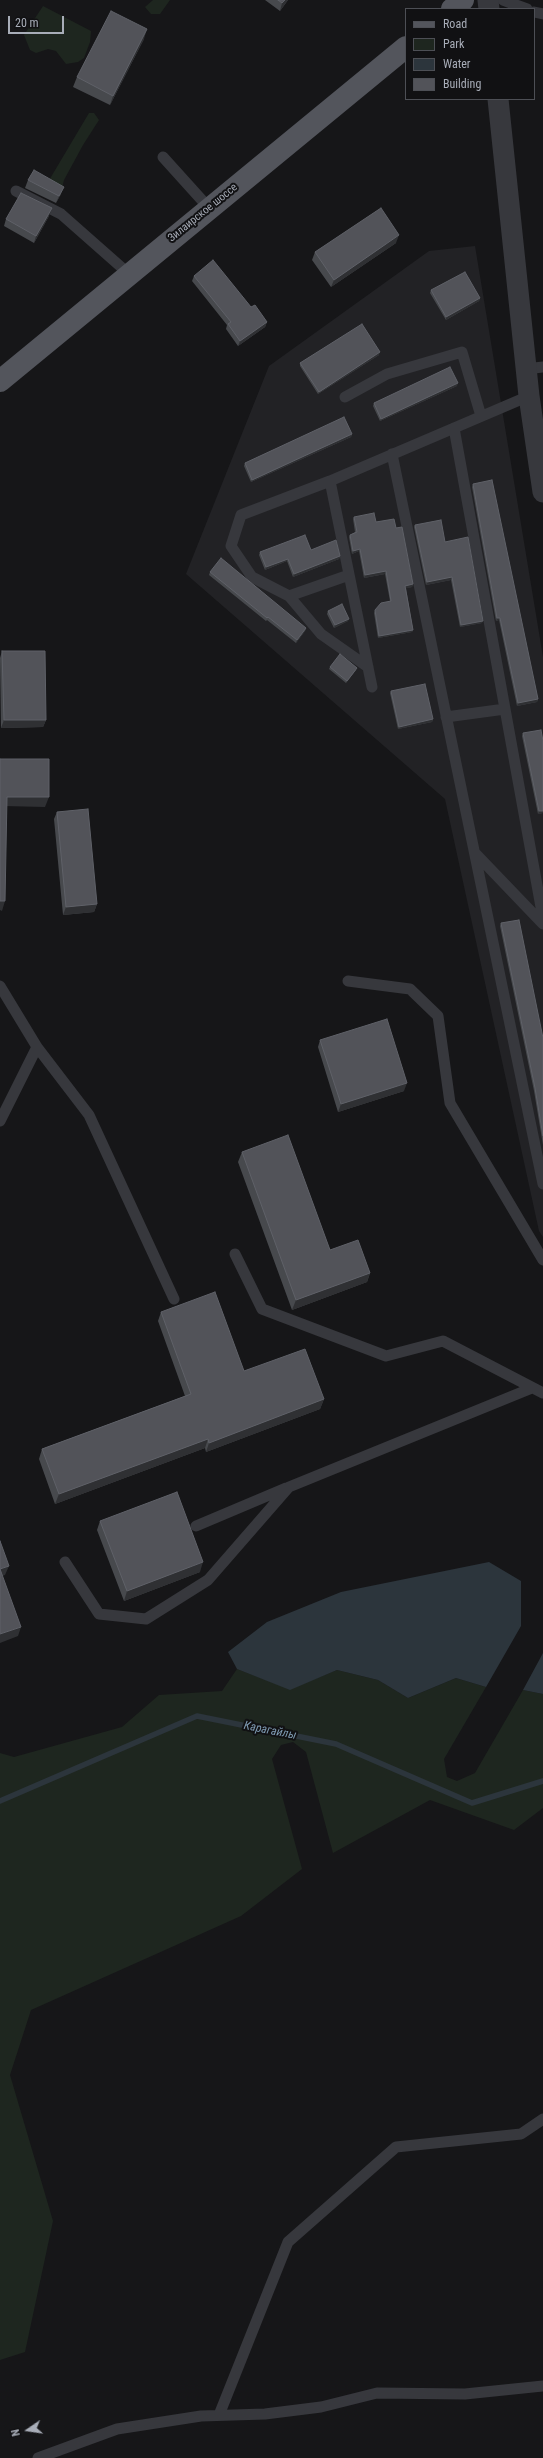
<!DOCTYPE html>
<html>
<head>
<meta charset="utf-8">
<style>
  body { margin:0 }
  #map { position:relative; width:543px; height:2458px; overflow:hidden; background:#161618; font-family:"Roboto Condensed",sans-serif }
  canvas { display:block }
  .legend { position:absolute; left:405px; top:8px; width:130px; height:92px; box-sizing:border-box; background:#111113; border:1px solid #4d4f55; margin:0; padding:5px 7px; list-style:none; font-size:12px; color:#a8adb8 }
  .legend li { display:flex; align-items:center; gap:8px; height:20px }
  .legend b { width:20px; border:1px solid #4d4f55 }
  .north { position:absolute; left:8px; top:2410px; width:40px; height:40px; -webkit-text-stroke:3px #111113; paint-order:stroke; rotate:257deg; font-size:11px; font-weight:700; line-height:16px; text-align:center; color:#a8adb8 }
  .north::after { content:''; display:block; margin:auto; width:14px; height:18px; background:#a8adb8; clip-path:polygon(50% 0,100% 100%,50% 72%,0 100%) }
  .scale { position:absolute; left:8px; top:16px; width:56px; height:18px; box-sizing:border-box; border:2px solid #a8adb8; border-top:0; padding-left:5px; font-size:12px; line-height:14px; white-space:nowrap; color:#a8adb8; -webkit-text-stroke:3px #111113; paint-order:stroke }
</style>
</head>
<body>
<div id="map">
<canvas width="543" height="2458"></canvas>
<ul class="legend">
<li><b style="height:5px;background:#53555c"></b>Road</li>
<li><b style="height:11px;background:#1e261f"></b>Park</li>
<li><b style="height:11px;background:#2c353c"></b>Water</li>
<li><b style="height:11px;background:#525359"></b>Building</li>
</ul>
<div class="north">N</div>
<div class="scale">20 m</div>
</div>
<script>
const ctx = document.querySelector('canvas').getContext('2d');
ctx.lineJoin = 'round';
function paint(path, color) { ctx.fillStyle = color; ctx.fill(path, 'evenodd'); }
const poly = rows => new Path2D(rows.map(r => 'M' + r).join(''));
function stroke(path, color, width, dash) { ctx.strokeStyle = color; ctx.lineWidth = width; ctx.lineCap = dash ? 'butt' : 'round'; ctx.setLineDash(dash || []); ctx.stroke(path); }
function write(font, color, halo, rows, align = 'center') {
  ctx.font = font + ' "Roboto Condensed",sans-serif'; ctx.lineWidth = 4; ctx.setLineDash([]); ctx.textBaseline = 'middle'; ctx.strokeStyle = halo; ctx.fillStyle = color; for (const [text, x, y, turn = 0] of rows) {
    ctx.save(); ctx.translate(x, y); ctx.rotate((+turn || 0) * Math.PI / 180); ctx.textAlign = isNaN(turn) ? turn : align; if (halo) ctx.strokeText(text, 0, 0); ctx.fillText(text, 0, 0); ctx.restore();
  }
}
const built = poly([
  [475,246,543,657,543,1237,539,1231,445,799,186,574,269,366,429,251]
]);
const green = poly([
  [153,0,170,0,160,14,151,14,145,7],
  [43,6,91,31,90,42,84,58,78,62,66,64,56,51,48,49,36,53,30,50,24,35],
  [89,113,94,113,99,120,83,145,64,180,62,188,48,182],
  [237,1669,290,1689,337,1670,378,1680,408,1698,456,1678,486,1687,444,1759,447,1777,457,1781,475,1773,523,1690,543,1694,543,1808,514,1830,430,1800,333,1853,306,1752,293,1742,281,1745,272,1759,302,1869,241,1916,31,2010,10,2075,53,2221,25,2352,0,2360,0,1753,14,1757,122,1727,159,1695,222,1691]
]);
const water = poly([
  [489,1562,521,1581,521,1626,486,1687,456,1678,408,1698,378,1680,337,1670,290,1690,237,1669,228,1652,267,1622,341,1592],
  [543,1653,543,1694,523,1690]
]);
const stream = poly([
  [0,1801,197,1716,336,1744,472,1803,543,1781]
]);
const service = poly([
  [503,0,527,9],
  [534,12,543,14],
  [163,157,209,208],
  [16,191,61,214,129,274],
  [526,369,543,367],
  [345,397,387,374,462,352,481,416],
  [454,428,543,918],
  [392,454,543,1184],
  [330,481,241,515,231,546,252,577,289,596,321,634,368,667],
  [289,596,349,575],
  [372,687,330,481,529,396],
  [446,717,505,709],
  [475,853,543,924],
  [348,981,410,989,438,1016,450,1103,543,1260],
  [0,986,37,1047,89,1115,174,1299],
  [0,1121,37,1047],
  [235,1254,262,1309,386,1356,443,1341,543,1393],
  [196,1526,286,1488],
  [65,1562,99,1614,146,1619,208,1580,289,1487,532,1388],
  [219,2415,288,2242,396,2147,521,2134,543,2119],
  [38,2458,117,2429,201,2416,265,2414,321,2407,377,2393,465,2394,543,2386]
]);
const minor = poly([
  [488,0,489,9],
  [498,99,529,396,543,492]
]);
const primary = poly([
  [452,9,463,0],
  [0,381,406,47]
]);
const wall = poly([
  [265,0,288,0,280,11],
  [144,39,110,105,73,87,77,77],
  [28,180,61,194,56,203,25,188],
  [49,216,34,243,4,226,6,219],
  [396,243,331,287,312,260,315,252],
  [194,276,251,307,267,322,265,327,238,346,226,329,227,325,192,281],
  [431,290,480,298,479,301,446,320,430,293],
  [379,355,318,394,300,366,300,363],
  [457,386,380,421,373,406,374,403],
  [352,434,351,437,251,482,244,466,245,463],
  [473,484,538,699,537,702,517,706,499,620,496,621,472,487],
  [354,517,396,528,413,584,412,587,406,588,413,630,412,632,378,638,374,613,375,610,390,601,385,574,364,578,359,551,352,554,349,537,350,535,355,532,353,519],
  [415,525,445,542,482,623,460,627,451,580,426,585,414,527],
  [311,550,340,556,339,559,293,577,287,561,265,570,259,555,260,552],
  [210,572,306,628,305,631,296,643,267,620,266,621,209,575],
  [328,611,348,621,334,628,327,614],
  [2,651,46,720,43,727,1,728,0,658],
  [330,667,356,670,346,683,329,669],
  [391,691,433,719,432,722,398,729,390,693],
  [523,733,543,813,538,814,522,736],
  [57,812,97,904,94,912,63,915,54,819],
  [501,923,543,1038,543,1145,534,1091,500,926],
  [320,1040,404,1091,338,1112,318,1047],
  [242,1152,330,1250,370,1273,367,1282,292,1310,238,1162],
  [161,1312,244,1371,324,1399,320,1409,206,1452,205,1448,55,1504,39,1459,42,1449,185,1396,158,1321],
  [100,1521,200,1572,124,1601,97,1530]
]);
const shadedWall = poly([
  [285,0,288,0,280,11,282,3],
  [147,29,144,39,110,105,113,96],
  [64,187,61,194,56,203,59,196],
  [52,208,49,216,34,243,36,236],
  [399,235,396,243,331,287,334,280],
  [480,298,479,301,446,320,446,317],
  [267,322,265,327,238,346,240,341],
  [380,352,379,355,318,394,319,392],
  [458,383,457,386,380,421,381,419],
  [352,434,351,437,251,482,252,480],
  [360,549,359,551,352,554,353,551],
  [340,556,339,559,293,577,294,574],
  [288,559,287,561,265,570,266,567],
  [386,571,385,574,364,578,365,575],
  [452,577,451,580,426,585,427,582],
  [413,584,412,587,404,589,405,586],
  [497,618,500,618,499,620,496,621],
  [349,619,348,621,334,628,335,625],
  [483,621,482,623,460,627,461,625],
  [306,628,305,631,296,643,297,640],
  [413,630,412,632,378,638,379,636],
  [538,699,537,702,517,706,518,703],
  [433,719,432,722,398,729,399,727],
  [4,720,46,720,43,727,1,728],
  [7,797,49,797,45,807,3,806],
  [539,811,543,811,543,813,538,814],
  [0,901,5,901,2,911,0,910],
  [97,904,94,912,63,915,66,907],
  [407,1083,404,1091,338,1112,341,1104],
  [370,1273,367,1282,292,1310,296,1300],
  [324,1399,320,1409,206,1452,209,1443],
  [208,1439,205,1448,55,1504,59,1494],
  [203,1562,200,1572,124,1601,127,1591],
  [9,1566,5,1575,0,1577,0,1569],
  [21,1627,18,1636,0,1643,0,1634]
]);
const building = poly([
  [278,0,285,0,282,3,278,0],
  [111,11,147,29,113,96,77,77,111,11],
  [34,170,64,187,59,196,28,180,34,170],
  [21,193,52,208,36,236,6,219,21,193],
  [381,208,399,235,334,280,315,252,381,208],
  [213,260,251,307,255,305,267,322,240,341,228,324,231,322,194,276,213,260],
  [465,272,480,298,446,317,431,290,465,272],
  [362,324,380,352,319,392,300,363,362,324],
  [450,367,458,383,381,419,374,403,450,367],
  [344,417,352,434,252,480,245,463,344,417],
  [492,480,538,699,518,703,500,618,497,618,473,484,492,480],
  [374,513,376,522,394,519,396,528,402,527,413,584,405,586,413,630,379,636,375,610,381,603,391,601,386,571,365,575,360,549,353,551,350,535,357,532,354,517,374,513],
  [441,520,445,542,468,537,483,621,461,625,452,577,427,582,415,525,441,520],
  [305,535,311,550,336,540,340,556,294,574,288,559,266,567,260,552,305,535],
  [221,558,306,628,297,640,268,617,267,618,210,572,221,558],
  [342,604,349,619,335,625,328,611,342,604],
  [2,651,45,651,46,720,4,720,2,651],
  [340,654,357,668,347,681,330,667,340,654],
  [425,684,433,719,399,727,391,691,425,684],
  [541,730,543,741,543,811,539,811,523,733,541,730],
  [0,759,49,759,49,797,7,797,5,901,0,901,0,759],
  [88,809,97,904,66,907,57,812,88,809],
  [519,920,543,1038,543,1136,535,1088,501,923,519,920],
  [387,1019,407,1083,341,1104,320,1040,387,1019],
  [288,1135,330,1250,358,1240,370,1273,296,1300,242,1152,288,1135],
  [215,1292,244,1371,305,1349,324,1399,209,1443,208,1439,59,1494,42,1449,191,1394,161,1312,215,1292],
  [177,1492,203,1562,127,1591,100,1521,177,1492],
  [0,1541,9,1566,0,1569,21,1627,0,1634,0,1541]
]);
const streetNames = [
  ["Зилаирское шоссе",203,213,-39]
];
const waterNames = [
  ["Карагайлы",270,1731,11]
];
paint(built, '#222225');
paint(green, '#1e261f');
paint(water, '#2c353c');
stroke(stream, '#2c353c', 5.5);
stroke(service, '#37383d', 11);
stroke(minor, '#37383d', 21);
stroke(primary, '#53555c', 22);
paint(wall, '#47494d');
paint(shadedWall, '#2f3033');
paint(building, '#525359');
stroke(building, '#5f6168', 1);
write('11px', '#a8adb8', '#111113', streetNames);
write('italic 12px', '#7f9bb3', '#111113', waterNames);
</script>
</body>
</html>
